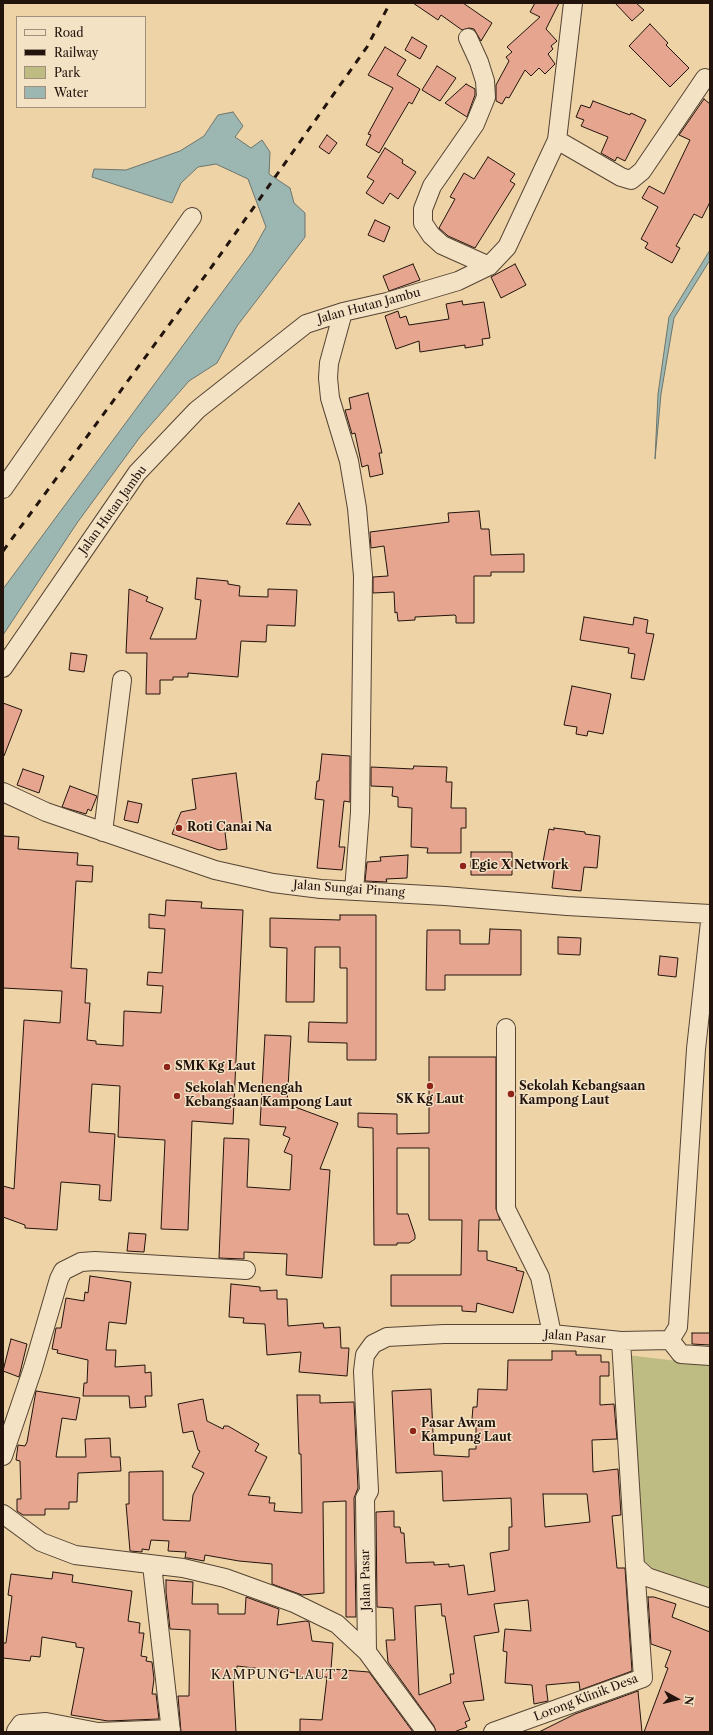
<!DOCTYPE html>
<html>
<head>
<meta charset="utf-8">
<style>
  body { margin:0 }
  #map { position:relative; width:713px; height:1735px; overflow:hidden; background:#eed3a6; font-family:"Libre Caslon Text",serif }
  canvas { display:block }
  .frame { position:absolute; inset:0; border:4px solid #22140d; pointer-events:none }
  .legend { position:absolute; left:16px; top:16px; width:130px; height:92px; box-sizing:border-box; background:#f4e2c5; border:1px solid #a0907b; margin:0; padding:5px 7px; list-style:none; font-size:12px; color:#22140d }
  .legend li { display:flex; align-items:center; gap:8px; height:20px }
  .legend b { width:20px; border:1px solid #a0907b }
  .north { position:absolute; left:657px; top:1679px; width:40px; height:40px; -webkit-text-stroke:3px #f4e2c5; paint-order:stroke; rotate:97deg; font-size:11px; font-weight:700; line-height:16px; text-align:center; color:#22140d }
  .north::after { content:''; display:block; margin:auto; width:14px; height:18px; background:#22140d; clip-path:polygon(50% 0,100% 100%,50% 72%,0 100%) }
</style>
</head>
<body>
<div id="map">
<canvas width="713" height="1735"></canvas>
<div class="frame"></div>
<ul class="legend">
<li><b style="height:5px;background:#f4e2c5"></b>Road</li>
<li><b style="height:5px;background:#22140d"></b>Railway</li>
<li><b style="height:11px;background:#bebb83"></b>Park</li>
<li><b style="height:11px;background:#9cb6b1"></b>Water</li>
</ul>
<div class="north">N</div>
</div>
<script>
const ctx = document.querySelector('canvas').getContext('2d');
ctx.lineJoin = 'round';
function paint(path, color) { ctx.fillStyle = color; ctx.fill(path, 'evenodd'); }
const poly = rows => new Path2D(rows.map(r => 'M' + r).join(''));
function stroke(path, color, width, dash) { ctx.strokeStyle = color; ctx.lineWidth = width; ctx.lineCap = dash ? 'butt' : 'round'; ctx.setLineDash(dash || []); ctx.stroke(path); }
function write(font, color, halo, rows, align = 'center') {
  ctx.font = font + ' "Libre Caslon Text",serif'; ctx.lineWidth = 3; ctx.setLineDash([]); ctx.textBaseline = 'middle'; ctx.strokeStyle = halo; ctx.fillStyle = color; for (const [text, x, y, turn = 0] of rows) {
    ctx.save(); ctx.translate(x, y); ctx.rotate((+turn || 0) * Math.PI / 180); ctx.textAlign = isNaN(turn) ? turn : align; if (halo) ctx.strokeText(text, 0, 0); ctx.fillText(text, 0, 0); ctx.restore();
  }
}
const green = poly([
  [627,1355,710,1365,710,1588,646,1566,639,1555]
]);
const water = poly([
  [233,112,243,126,235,137,251,148,262,140,270,152,269,174,290,188,294,203,305,213,305,237,237,326,217,363,189,381,140,437,77,523,3,635,3,589,252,252,266,227,248,179,216,164,198,167,181,183,172,203,92,177,94,169,126,170,180,151,204,136,218,115,233,112],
  [710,250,710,260,674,318,661,394,655,459,658,394,669,317,710,250]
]);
const building = poly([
  [413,3,463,3,492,23,481,41,474,29,469,28,462,30,441,15,438,20,413,3],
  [535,3,559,3,546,29,557,41,551,46,553,49,548,54,555,64,545,74,539,68,531,76,525,70,509,98,506,97,502,104,496,101,496,85,509,61,506,57,512,52,507,47,540,17,530,12,535,3],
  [615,3,636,3,644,10,632,21,615,3],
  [650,24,668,43,666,45,689,68,670,87,629,46,650,24],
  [412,37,427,46,420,59,405,50,412,37],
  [385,47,406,60,397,75,420,89,412,104,409,102,379,153,366,145,371,135,368,134,393,88,368,75,385,47],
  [437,66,456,78,440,101,422,90,437,66],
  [466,84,475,89,475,95,467,117,445,103,466,84],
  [704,99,710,104,710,202,702,218,694,214,676,246,680,248,672,263,645,248,648,243,641,239,658,207,642,198,649,186,664,194,690,140,679,135,704,99],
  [593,101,630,115,631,113,646,120,625,161,617,157,615,161,601,153,608,137,581,126,584,120,576,117,581,105,590,108,593,101],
  [327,135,337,143,329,154,319,147,327,135],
  [385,148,403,160,402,163,416,172,398,199,390,193,383,204,366,193,374,181,367,177,385,148],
  [488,157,515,174,510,181,515,184,475,248,448,236,439,228,455,199,450,197,464,173,474,179,488,157],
  [375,220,390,227,384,242,368,235,375,220],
  [413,264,420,280,389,291,383,276,413,264],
  [515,264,526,285,501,298,491,277,515,264],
  [462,301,463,305,484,302,490,338,482,339,483,345,465,348,465,345,420,352,419,341,396,349,385,316,398,311,400,318,406,316,409,325,449,319,446,304,462,301],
  [368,393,382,453,379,453,383,474,370,477,368,465,362,467,355,433,352,434,345,410,351,409,349,398,368,393],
  [299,503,311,525,286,524,299,503],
  [479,511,481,529,489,529,491,555,524,554,524,572,491,572,491,576,474,576,474,623,456,623,456,616,455,615,415,617,415,620,398,621,397,612,395,613,394,592,373,593,373,577,388,576,384,546,371,548,370,532,449,522,448,513,479,511],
  [197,578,228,581,228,584,240,586,239,596,268,597,268,589,297,590,295,626,267,625,266,642,241,641,238,677,188,673,188,677,173,677,173,680,160,680,160,694,146,694,147,653,126,653,129,589,148,597,146,601,163,608,150,639,196,639,201,600,195,599,197,578],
  [584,617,633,625,634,617,648,620,646,633,654,634,644,680,631,678,635,654,628,653,629,648,580,640,584,617],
  [71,653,87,655,84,672,69,670,71,653],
  [572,686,611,694,603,734,588,731,587,736,576,734,577,727,564,725,572,686],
  [3,703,22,710,4,756,3,756,3,703],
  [322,754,350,756,350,802,344,801,339,847,345,847,342,870,317,868,324,800,315,799,317,781,319,781,322,754],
  [414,766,447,767,446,782,452,782,451,808,466,808,466,828,461,828,461,853,427,853,428,848,411,847,412,808,398,807,398,797,392,796,393,787,371,786,371,767,413,769,414,766],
  [23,769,44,776,39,793,17,785,23,769],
  [236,773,243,829,225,832,227,849,219,850,172,834,181,812,196,809,192,779,236,773],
  [70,786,97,796,91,811,88,809,86,814,62,807,70,786],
  [128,801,142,804,138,823,124,820,128,801],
  [554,828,585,832,585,834,600,836,597,868,584,867,581,891,552,888,555,864,543,862,549,829,554,830,554,828],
  [3,836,19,837,18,849,78,853,77,865,93,866,92,882,76,881,71,968,87,969,85,1003,90,1003,87,1040,96,1041,96,1044,123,1046,124,1011,161,1013,163,986,147,985,148,972,162,973,165,929,149,928,149,914,165,916,166,900,202,902,201,908,243,910,233,1124,192,1121,188,1230,161,1229,165,1140,118,1137,120,1086,92,1084,89,1132,115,1134,111,1201,99,1200,100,1185,61,1182,57,1230,25,1228,25,1225,3,1217,3,1186,14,1189,24,1020,60,1023,62,991,3,988,3,836],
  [471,852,512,852,512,875,471,875,471,852],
  [408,855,407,878,386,879,387,882,365,881,367,862,381,861,380,857,408,855],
  [340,915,376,915,376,1060,347,1060,347,1043,308,1042,309,1022,347,1023,347,968,340,968,340,947,315,947,314,1002,286,1002,287,948,270,947,270,918,340,920,340,915],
  [490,929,521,930,521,975,445,975,445,990,426,990,427,930,460,930,460,944,489,944,490,929],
  [558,937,581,938,580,955,558,954,558,937],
  [660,956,678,958,676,977,658,975,660,956],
  [265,1035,291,1036,287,1104,338,1123,320,1169,330,1170,322,1278,286,1275,287,1254,244,1252,244,1259,219,1258,224,1138,249,1139,247,1187,290,1190,292,1155,284,1152,290,1138,283,1135,286,1127,260,1125,265,1035],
  [429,1057,496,1057,496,1209,500,1220,479,1220,478,1251,487,1251,487,1260,517,1268,516,1270,524,1272,513,1313,477,1303,476,1312,462,1311,462,1306,391,1306,391,1275,461,1275,462,1220,429,1220,429,1148,397,1148,397,1214,408,1214,415,1235,415,1239,409,1243,397,1243,397,1245,374,1245,373,1128,358,1127,358,1113,397,1114,397,1134,429,1133,429,1057],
  [129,1233,146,1234,144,1252,127,1251,129,1233],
  [90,1276,131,1282,126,1324,109,1322,106,1350,116,1350,115,1367,145,1365,145,1373,151,1372,152,1396,145,1396,146,1407,130,1408,129,1396,83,1396,84,1383,87,1383,88,1360,57,1353,58,1350,52,1349,56,1328,61,1328,66,1298,84,1301,85,1292,88,1293,90,1276],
  [231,1284,260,1287,260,1291,277,1290,277,1299,287,1299,288,1326,323,1323,324,1328,340,1327,341,1348,349,1348,347,1376,299,1372,301,1352,267,1355,265,1324,243,1323,244,1318,229,1317,231,1284],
  [692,1333,710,1333,710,1345,692,1344,692,1333],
  [11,1339,27,1344,19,1377,3,1371,11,1339],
  [552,1351,576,1351,576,1355,601,1355,601,1362,609,1362,609,1376,600,1376,600,1405,614,1404,617,1439,592,1440,593,1472,618,1469,621,1515,612,1516,617,1568,625,1568,632,1671,580,1690,579,1682,546,1685,548,1701,534,1704,532,1685,505,1683,507,1652,503,1651,505,1629,531,1631,528,1600,494,1604,499,1632,474,1636,484,1700,463,1702,470,1720,465,1722,467,1727,454,1732,436,1732,434,1726,388,1662,386,1640,395,1640,393,1608,377,1607,376,1512,394,1511,394,1527,400,1527,401,1533,404,1533,406,1563,434,1562,434,1565,449,1564,449,1567,464,1565,468,1595,495,1591,490,1553,509,1550,509,1527,512,1527,511,1498,443,1501,442,1471,396,1473,392,1391,431,1389,434,1455,469,1457,469,1449,476,1449,476,1419,472,1419,473,1407,477,1407,478,1389,507,1390,508,1360,552,1360,552,1351],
  [543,1494,587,1494,590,1522,545,1527,543,1494],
  [441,1604,442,1616,445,1616,454,1674,450,1674,451,1683,419,1695,415,1606,441,1604],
  [36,1391,80,1398,76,1420,62,1418,56,1457,86,1457,85,1439,110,1438,111,1457,120,1457,121,1471,78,1473,77,1502,69,1502,69,1509,45,1509,45,1515,23,1515,17,1511,17,1499,21,1499,20,1461,16,1460,18,1445,25,1446,27,1442,36,1391],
  [297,1395,320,1395,320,1403,354,1402,358,1488,354,1498,356,1617,346,1617,346,1501,323,1502,324,1593,302,1595,272,1584,272,1564,239,1561,205,1555,204,1561,188,1558,185,1558,186,1552,168,1551,169,1541,151,1540,149,1550,142,1549,142,1552,130,1551,126,1504,129,1504,129,1472,163,1471,163,1520,190,1521,193,1495,204,1473,192,1467,200,1451,198,1450,193,1431,183,1433,178,1404,203,1399,207,1421,223,1429,224,1426,228,1426,259,1444,255,1451,267,1457,248,1495,270,1497,269,1503,275,1503,274,1511,302,1513,301,1454,299,1454,297,1395],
  [53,1572,73,1575,72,1582,132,1591,128,1621,140,1623,139,1633,144,1633,141,1656,147,1657,146,1661,152,1662,154,1679,152,1694,156,1694,159,1719,108,1721,71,1715,84,1648,76,1647,76,1643,42,1637,40,1657,31,1656,30,1661,3,1658,3,1643,6,1643,12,1596,8,1595,11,1574,52,1579,53,1572],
  [166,1580,193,1582,192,1604,218,1604,218,1614,245,1614,246,1597,279,1609,277,1625,306,1621,309,1622,312,1641,333,1643,331,1669,369,1672,413,1732,300,1732,300,1719,322,1720,327,1677,296,1677,296,1673,237,1666,236,1677,233,1677,236,1732,181,1732,178,1696,189,1696,190,1630,170,1629,166,1592,166,1580],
  [648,1597,654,1597,676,1604,672,1617,710,1632,710,1732,644,1732,668,1668,665,1667,671,1651,651,1644,648,1597],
  [638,1691,642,1732,539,1732,575,1714,638,1691]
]);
const minor = poly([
  [468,38,479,62,485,81,486,97,475,124,432,186,423,209,423,223,431,235,442,245,489,266],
  [557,140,621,177,631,180,642,171,705,78],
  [343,312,329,363,328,378,330,398,349,461,357,508,363,576,360,812,354,891],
  [3,489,192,217],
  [3,668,137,473,197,410,306,324,343,312,387,302,458,281,489,266,507,247,557,140,573,3],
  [3,792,46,812,215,870,273,883,321,889,445,896,567,906,710,914],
  [103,832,122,680],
  [506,1028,506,1209,540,1277,552,1334],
  [670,1340,681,1354,710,1356],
  [621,1341,635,1566,647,1577,710,1598],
  [3,1456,33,1368,59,1279,63,1271,81,1262,95,1261,246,1270],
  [3,1514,41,1542,75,1555,183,1568,225,1578,294,1603,337,1624,367,1652,426,1732],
  [152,1565,171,1732],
  [367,1652,365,1498,369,1491,363,1371,365,1355,373,1344,387,1337,444,1334,552,1334,621,1341,670,1340,678,1327,696,1049,710,922],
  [16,1731,21,1724,46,1722,98,1732,171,1729],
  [493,1732,643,1678,635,1566]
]);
const rail = poly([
  [3,551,213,265,367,47,390,3]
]);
const markers = [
  [179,828,4,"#8f2418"],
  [463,866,4,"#8f2418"],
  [167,1067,4,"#8f2418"],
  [430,1086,4,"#8f2418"],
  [511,1094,4,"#8f2418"],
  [177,1096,4,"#8f2418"],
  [413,1431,4,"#8f2418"]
];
const streetNames = [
  ["Jalan Hutan Jambu",369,306,-15],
  ["Jalan Hutan Jambu",113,510,-54],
  ["Jalan Sungai Pinang",349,889,4],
  ["Jalan Pasar",575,1337,4],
  ["Jalan Pasar",366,1580,-91],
  ["Lorong Klinik Desa",586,1698,-21]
];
const poiNames = [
  ["Roti Canai Na",187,828],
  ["Egie X Network",471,866],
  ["SMK Kg Laut",175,1067],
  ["Sekolah Kebangsaan",519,1087],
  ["Kampong Laut",519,1101],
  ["Sekolah Menengah",185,1089],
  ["Kebangsaan Kampong Laut",185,1103],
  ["SK Kg Laut",430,1100,"center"],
  ["Pasar Awam",421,1424],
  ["Kampung Laut",421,1438]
];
const neighbourhoodNames = [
  ["KAMPUNG LAUT 2",280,1675]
];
paint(green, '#bebb83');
paint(water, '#9cb6b1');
stroke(water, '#6b756f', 1);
paint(building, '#e5a58f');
stroke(building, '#22140d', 1);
stroke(minor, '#543', 20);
stroke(minor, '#f4e2c5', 18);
stroke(rail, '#22140d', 3, [7, 7]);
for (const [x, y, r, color] of markers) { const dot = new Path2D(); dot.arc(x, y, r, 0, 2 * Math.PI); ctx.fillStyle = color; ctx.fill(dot); stroke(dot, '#f4e2c5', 1.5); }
write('12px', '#22140d', '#f4e2c5', streetNames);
write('bold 12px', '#22140d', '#f4e2c5', poiNames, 'left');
ctx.letterSpacing = '1px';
write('13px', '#22140d', '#f4e2c5', neighbourhoodNames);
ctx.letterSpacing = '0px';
</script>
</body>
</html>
